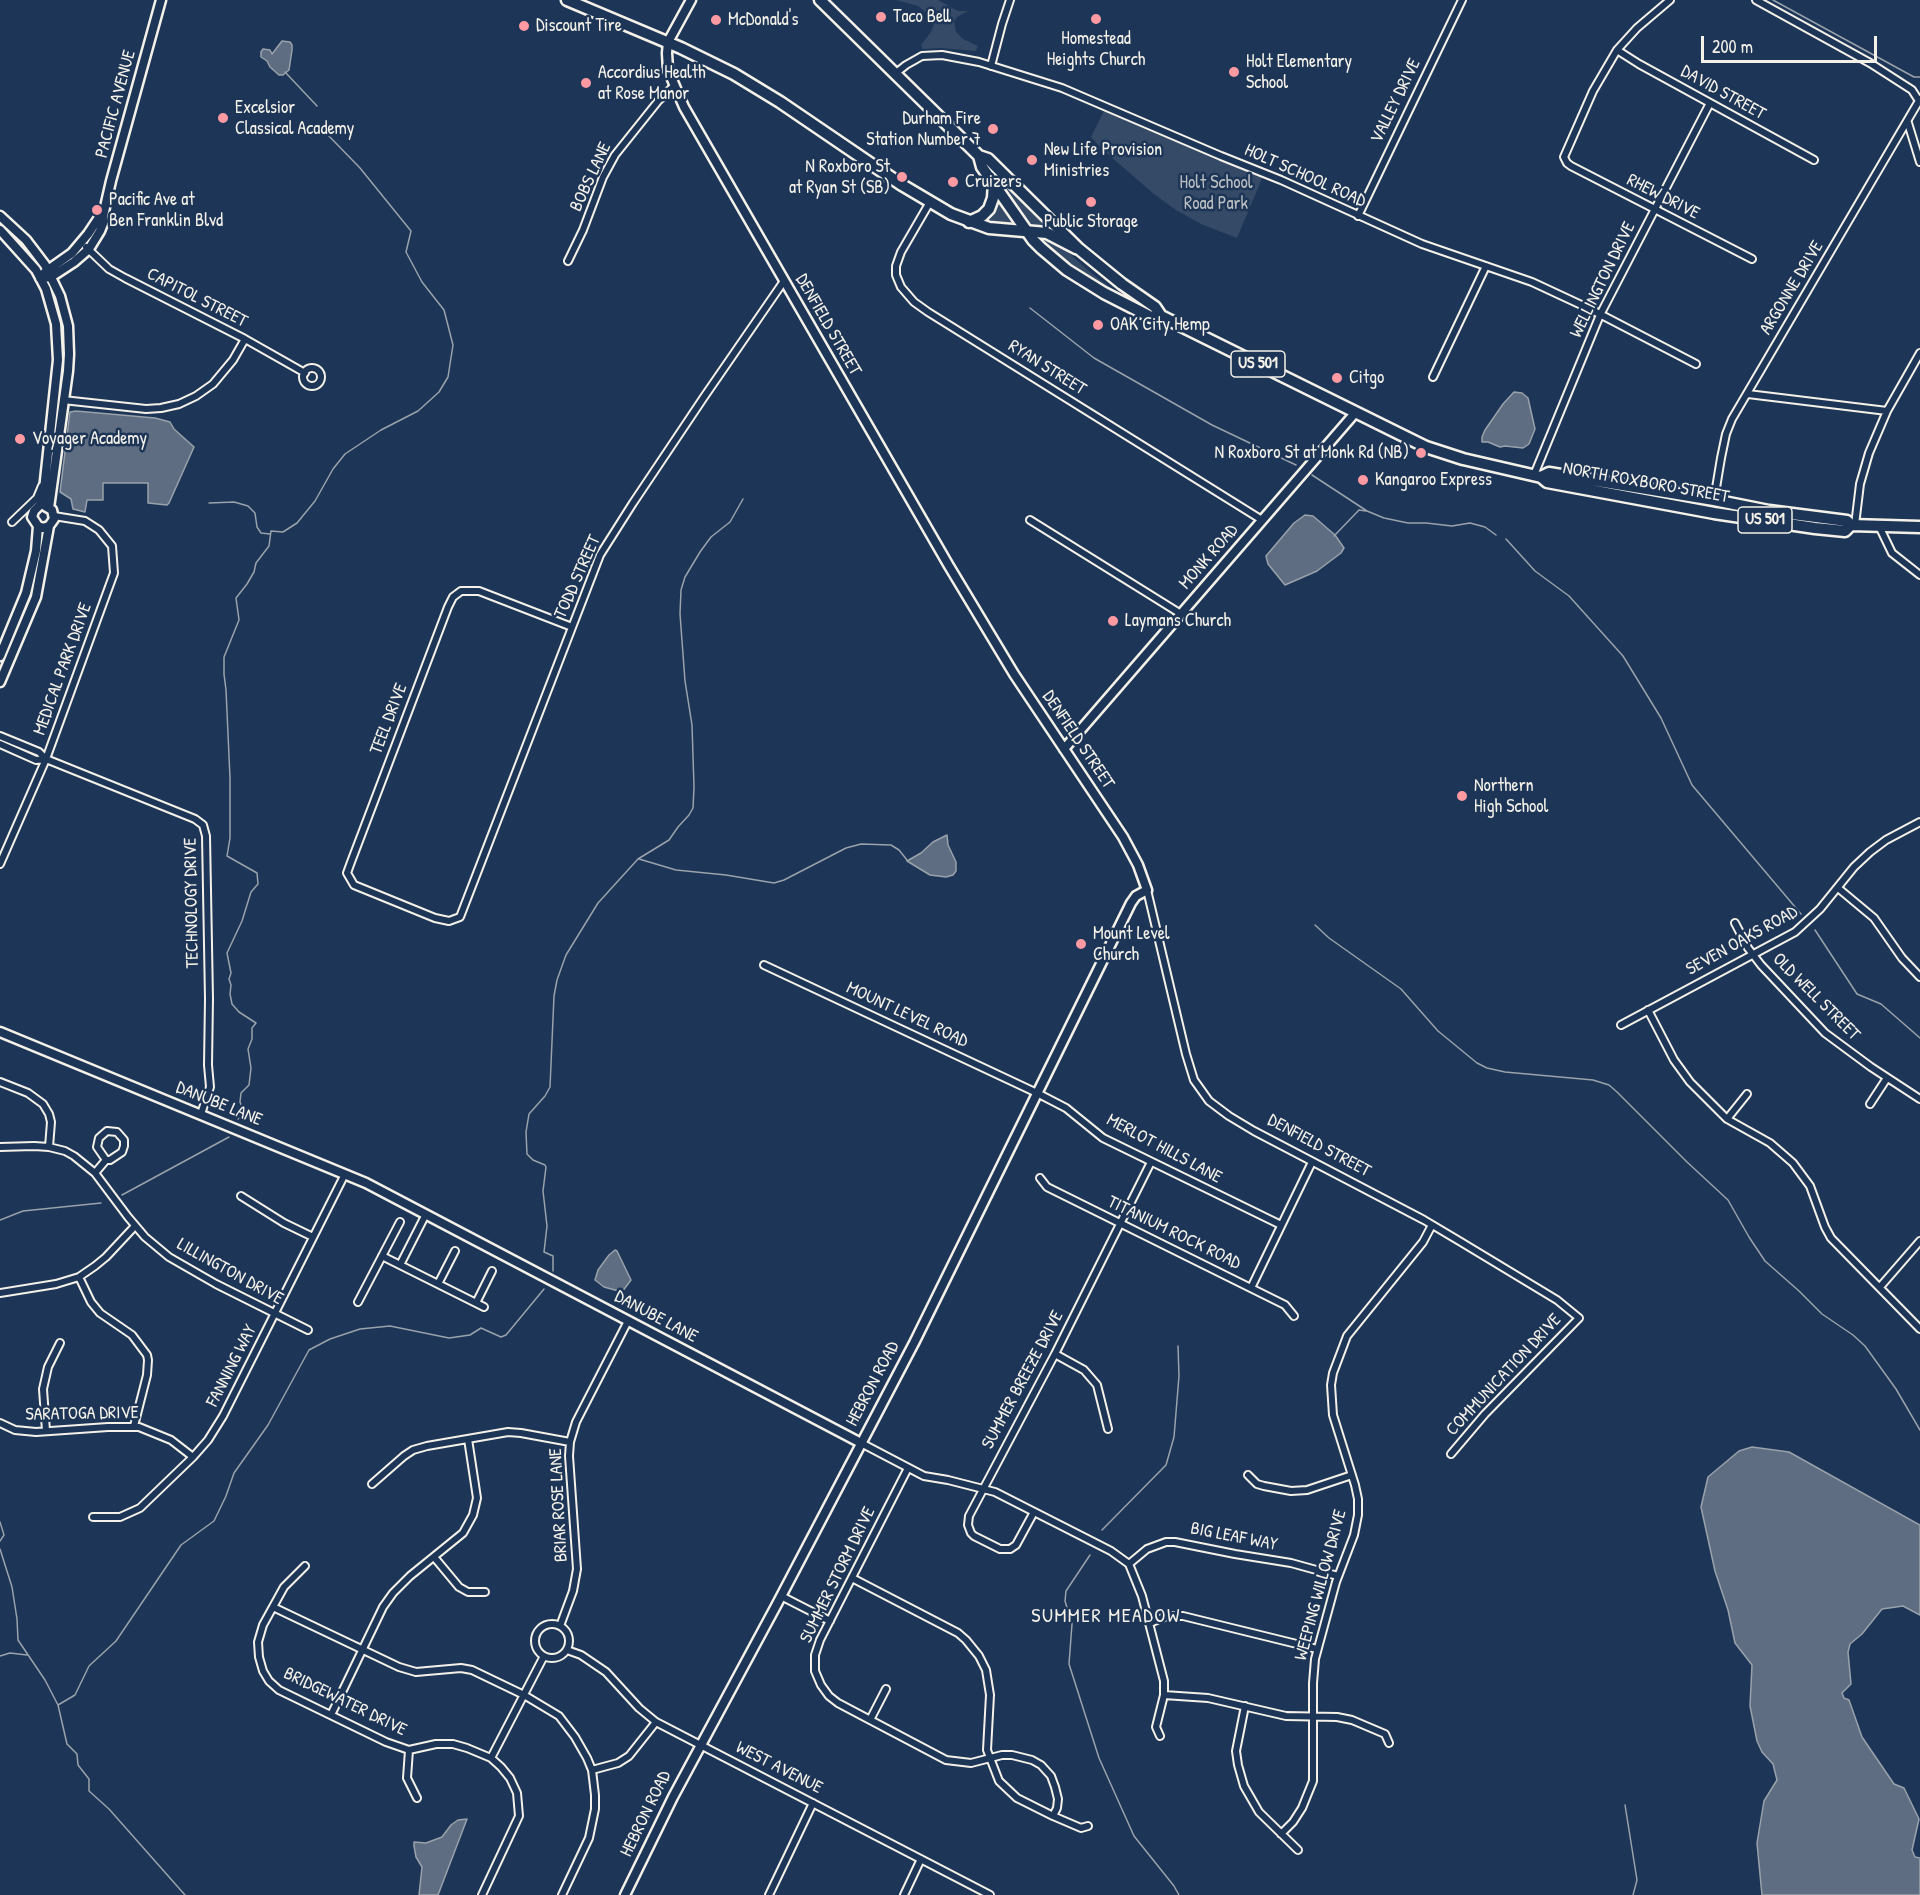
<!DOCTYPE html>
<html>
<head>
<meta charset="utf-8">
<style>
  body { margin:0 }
  #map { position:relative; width:1920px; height:1895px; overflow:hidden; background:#1d3557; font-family:"Patrick Hand",sans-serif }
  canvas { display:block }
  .scale { position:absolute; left:1701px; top:36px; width:176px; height:27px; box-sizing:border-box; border:3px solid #f4f1e8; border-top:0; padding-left:8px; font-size:18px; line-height:21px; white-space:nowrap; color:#f4f1e8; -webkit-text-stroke:4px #1d3557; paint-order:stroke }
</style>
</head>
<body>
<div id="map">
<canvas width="1920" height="1895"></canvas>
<div class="scale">200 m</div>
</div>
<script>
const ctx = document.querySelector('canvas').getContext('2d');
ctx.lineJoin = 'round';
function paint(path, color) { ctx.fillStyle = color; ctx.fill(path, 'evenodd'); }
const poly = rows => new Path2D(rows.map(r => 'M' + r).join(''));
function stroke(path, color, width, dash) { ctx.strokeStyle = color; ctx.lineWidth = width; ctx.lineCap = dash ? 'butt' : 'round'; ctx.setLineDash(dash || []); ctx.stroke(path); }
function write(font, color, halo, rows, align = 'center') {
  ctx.font = font + ' "Patrick Hand",sans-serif'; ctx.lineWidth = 5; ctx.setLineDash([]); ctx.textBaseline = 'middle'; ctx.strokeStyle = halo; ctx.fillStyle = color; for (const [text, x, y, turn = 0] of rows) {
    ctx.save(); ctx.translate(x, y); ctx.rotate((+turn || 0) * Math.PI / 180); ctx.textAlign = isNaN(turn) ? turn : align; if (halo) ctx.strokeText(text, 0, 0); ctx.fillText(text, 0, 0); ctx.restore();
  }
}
const green = poly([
  [896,0,938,0,958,11,968,11,957,17,954,22,956,32,963,39,978,46,976,51,940,48,923,49,921,45,931,32,934,24,929,15,918,6],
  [1105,109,1263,176,1237,238,1201,224,1176,210,1154,194,1103,150,1091,137],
  [993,169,1051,228,1026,223,990,171],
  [998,197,1016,223,1015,224,985,220],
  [1040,236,1059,244,1091,273,1127,300,1079,274,1045,244]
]);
const water = poly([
  [282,41,290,42,292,45,292,50,289,70,283,75,279,75,270,67,267,61,261,57,261,52,263,49,270,50,272,54,282,41],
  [1514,392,1522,393,1528,398,1535,429,1529,444,1523,448,1505,446,1500,447,1488,442,1482,442,1482,437,1485,430,1503,404,1514,392],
  [76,411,155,418,170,422,174,429,194,447,169,503,167,505,148,503,148,483,103,483,103,500,87,500,85,512,73,509,71,499,60,492,70,412,76,411],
  [1305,515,1313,516,1335,535,1344,548,1341,553,1317,571,1285,585,1268,564,1266,556,1294,523,1305,515],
  [947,835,948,845,956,862,956,871,953,875,946,877,930,875,907,861,921,853,933,842,947,835],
  [615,1250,617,1251,631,1280,622,1292,604,1287,595,1280,598,1270,609,1255,615,1250],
  [1752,1447,1789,1452,1920,1525,1920,1615,1903,1606,1882,1609,1862,1634,1850,1644,1848,1652,1851,1684,1842,1693,1844,1698,1849,1700,1862,1737,1894,1784,1904,1788,1919,1819,1912,1850,1915,1857,1920,1858,1920,1895,1762,1895,1757,1843,1764,1801,1777,1780,1773,1764,1762,1752,1757,1741,1750,1706,1752,1665,1735,1643,1728,1610,1715,1571,1701,1507,1708,1477,1739,1451,1752,1447],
  [467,1819,438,1895,419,1895,422,1867,416,1857,414,1846,414,1842,426,1843,442,1837,451,1825,458,1820,467,1819]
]);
const stream = poly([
  [1773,0,1914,77,1920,77],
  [285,72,317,106],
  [1030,308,1094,358,1212,425,1296,465],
  [1312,475,1367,511,1384,518,1408,523,1426,523,1452,526,1470,523,1485,527,1496,535],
  [209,503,234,502,248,506,255,513,257,527,261,533,270,534],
  [1334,536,1359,510,1366,511],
  [1506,539,1535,571,1569,596,1623,656,1661,718,1692,785,1801,914],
  [639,859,676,870,726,875,774,883,784,880,846,848,861,844,891,845,899,850,907,860],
  [1315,925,1329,938,1401,989,1438,1031,1477,1063,1487,1068,1505,1072,1593,1080,1609,1085,1617,1092,1687,1162,1728,1200,1749,1237,1765,1261,1799,1291,1822,1314,1853,1335,1865,1346,1896,1389,1920,1430],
  [1815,930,1857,994,1881,1004,1920,1038],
  [238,1119,244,1113,240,1102,241,1093,249,1085,251,1068,248,1049,252,1039,252,1028,256,1023,239,1012,232,1004,230,994,231,985,229,979,231,973,227,953,242,921,251,892,258,884,257,873,227,856,230,838,230,778,226,690,224,674,224,657,239,620,236,598,247,584,254,572,256,563,269,546,271,531,283,532,297,523,315,501,333,469,345,454,381,430,418,411,439,392,448,377,453,345,444,310,422,282,406,252,411,231,360,168,327,134],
  [122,1195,229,1137],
  [0,1220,23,1211,101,1203],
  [553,1271,553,1256,544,1252,547,1226,543,1191,546,1167,545,1165,533,1160,527,1154,526,1132,529,1114,545,1096,550,1087,554,996,557,980,566,955,598,903,638,859,669,840,678,827,689,815,693,808,694,787,692,725,685,681,680,614,681,590,685,577,700,552,711,537,730,522,743,499],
  [0,1522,4,1535,0,1541],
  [1102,1530,1166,1465,1174,1437,1179,1376,1178,1346],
  [0,1549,12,1587,17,1619,18,1640,45,1680,58,1705,67,1744,77,1754,78,1765,89,1779,89,1791,109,1809,185,1895],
  [1090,1555,1066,1591,1065,1601,1072,1624,1069,1664,1099,1758,1134,1836,1174,1886,1179,1895],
  [0,1656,10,1653,27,1655],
  [58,1705,75,1695,89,1666,116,1641,181,1545,214,1521,226,1496,234,1473,268,1425,309,1350,330,1339,360,1329,390,1326,449,1338,470,1335,481,1328,501,1337,506,1335,544,1289],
  [1625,1805,1637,1880,1633,1895]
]);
const minor = poly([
  [1670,0,1637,28,1617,50,1593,91,1564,157,1567,163,1571,166,1752,259],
  [1756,0,1870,63,1912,90,1919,101],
  [1617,50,1639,64,1814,160],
  [991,66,1002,24,1010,0],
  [896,73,906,65,922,56,942,55,979,62,1062,88,1221,156,1281,180,1422,244,1532,282,1590,309,1696,364],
  [1908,123,1920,162],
  [930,202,901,252,896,266,896,275,901,287,914,302,928,312,1262,520],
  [1358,216,1462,0],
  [86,247,109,269,125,278,245,339,305,373],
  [568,261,583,230,603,177,615,155,659,100,674,86],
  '303 377a9 9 0 1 1 18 0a9 9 0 1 1-18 0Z',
  [1433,377,1486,266],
  [1748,394,1887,411],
  [63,400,146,409,161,408,179,404,196,396,213,384,233,360,245,339],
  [1534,475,1600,315,1710,103],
  [1714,500,1721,458,1726,434,1732,419,1920,99],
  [1030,520,1181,614],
  [12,522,37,498,42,486],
  [1855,525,1860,484,1869,453,1887,411,1920,353],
  [1879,526,1892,553,1920,575],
  [572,627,479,591,461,591,453,597,448,607,351,862,347,873,354,885,435,918,449,921,460,917,600,555,633,503,704,397,784,281],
  [0,736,39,752,46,759,195,819,203,825,206,836,209,999,208,1065,210,1087,201,1114],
  [0,744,36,760,46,759],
  [0,864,46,759,114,573,112,546,99,530,85,521,54,516],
  [1838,888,1874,918,1902,958,1920,977],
  [1147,890,1186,1054,1194,1080,1209,1101,1229,1116,1254,1131,1424,1220,1461,1242,1557,1300,1579,1318,1485,1414,1451,1454],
  [1735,923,1748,948,1761,965,1825,1033,1871,1067,1920,1099],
  [764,965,1037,1093,1066,1108,1103,1138,1281,1225],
  [1648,1010,1674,1060,1690,1082,1727,1119,1770,1143,1793,1163,1810,1186,1825,1227,1831,1238,1920,1329],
  [1621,1025,1795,932,1820,909,1854,867,1870,852,1886,840,1920,822],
  [0,1082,28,1093,43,1104,49,1114,51,1122,49,1147],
  [1870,1104,1887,1078],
  [1727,1119,1747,1094],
  [0,1147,34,1146,49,1147,65,1151,74,1156,95,1173,128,1217,145,1237,169,1257,216,1284,308,1330],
  [95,1173,106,1160,110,1160,122,1152,124,1146,124,1140,117,1132,107,1131,99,1138,97,1147,106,1160],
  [1040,1178,1047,1187,1285,1305,1294,1316],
  [241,1196,284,1223,313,1237],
  [382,1256,484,1307],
  [400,1265,426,1214],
  [79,1277,91,1302,100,1313,132,1335,147,1355,148,1360,147,1375,134,1426],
  [438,1284,455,1251],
  [1880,1287,1920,1241],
  [1251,1288,1312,1162],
  [0,1293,56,1284,79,1277,95,1266,106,1257,135,1226],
  [358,1302,400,1222],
  [476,1303,492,1271],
  [1055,1354,1084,1370,1097,1385,1108,1429],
  [0,1423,15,1430,36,1432,108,1427,139,1427,171,1440,193,1457],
  [46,1431,43,1389,48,1367,60,1343],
  [861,1443,924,1476,948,1480,995,1492,1111,1551,1129,1564,1142,1596,1164,1681,1164,1695,1156,1727,1160,1736],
  [908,1468,820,1640,815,1655,815,1671,821,1685,829,1696,838,1703,946,1760,971,1763,1002,1755,1012,1755,1032,1760,1041,1765,1051,1776,1055,1787,1058,1799,1057,1808,1053,1816],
  [1248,1475,1257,1484,1264,1486,1291,1491,1307,1490,1352,1475],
  [372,1484,404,1456,413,1450,427,1446,508,1432,521,1433,570,1442],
  [1034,1512,1016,1545,1010,1549,1000,1549,974,1536,971,1533,968,1525,969,1516,1055,1354,1151,1162],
  [93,1517,120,1517,140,1508,193,1457,208,1440,223,1416,345,1174],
  [434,1557,459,1587,468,1592,485,1592],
  [1129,1564,1147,1549,1166,1542,1175,1542,1235,1554,1291,1563,1338,1576],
  [305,1566,284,1587,263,1625,258,1642,259,1657,263,1671,269,1681,279,1690,386,1742,409,1750,436,1744,453,1744,467,1748,491,1758,501,1767,510,1778,517,1793,519,1816,482,1895],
  [852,1578,958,1633,966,1640,979,1656,986,1670,990,1695,987,1750,999,1781,1017,1798,1053,1816,1081,1828,1088,1826],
  [781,1596,830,1621],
  [273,1607,399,1667,416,1672,461,1668,472,1670,524,1695,559,1716,575,1737,587,1758,592,1770,595,1795,595,1809,589,1838,562,1895],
  [1150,1623,1167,1616,1183,1616,1317,1649],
  '535 1641a17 17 0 1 1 34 0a17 17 0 1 1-34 0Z',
  [560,1626,573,1591,577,1569,569,1456,570,1442,576,1422,628,1321],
  [567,1650,581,1655,606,1672,639,1708,656,1722,990,1895],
  [1164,1695,1208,1698,1286,1716,1337,1717,1352,1720,1385,1734,1389,1743],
  [1245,1706,1236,1751,1238,1765,1244,1786,1259,1812,1298,1850],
  [331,1715,383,1607,393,1593,410,1576,463,1533,473,1515,477,1498,468,1439],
  [870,1720,886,1689],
  [409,1750,407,1778,417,1798],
  [491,1758,544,1656],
  [592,1770,618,1763,629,1756,656,1722],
  [1281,1834,1293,1822,1302,1808,1313,1781,1313,1683,1315,1659,1336,1582,1354,1535,1358,1515,1358,1499,1355,1485,1333,1415,1331,1385,1333,1373,1347,1336,1423,1242,1432,1225],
  [769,1895,813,1803],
  [904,1895,921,1859]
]);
const tertiary = poly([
  [0,216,26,240,45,265,60,296,68,326,69,354,68,371,49,508],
  [0,230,36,270,46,289,56,324,58,360,43,499,39,506,34,511,32,517,38,526,43,528,49,526],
  [45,272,72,253,88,234,98,219,103,216],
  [40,278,51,277,74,262,89,249,100,231,104,221,103,216,111,181,161,0],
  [0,656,26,593,36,551,38,526],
  [0,682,36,597,49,526,54,519,52,510,45,506],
  [1064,749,1355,413],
  [0,1032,366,1183,861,1443],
  [625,1895,673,1797,777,1604,914,1343,1131,903,1136,896,1147,890,1138,865,1123,837,1014,674,949,566,684,107,668,70,667,53,668,42,691,0]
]);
const primary = poly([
  [567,0,681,48,734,74,780,102,902,185,951,214,989,228,1047,233,1076,248]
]);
const trunk = poly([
  [820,0,979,156,982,167,1033,240,1041,248,1067,270,1104,293,1151,317,1161,316],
  [979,156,988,159,1079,249,1122,284,1155,307,1161,316,1426,447,1463,459,1541,477,1547,482,1714,513,1815,528,1845,531,1851,525],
  [969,222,982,216,989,209,993,198,994,183],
  [1541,477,1549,473,1714,500,1769,511,1847,521,1851,525,1920,527]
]);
const markers = [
  [881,17,6,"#ff9aa2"],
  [1096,19,6,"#ff9aa2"],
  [716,20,6,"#ff9aa2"],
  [524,26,6,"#ff9aa2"],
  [1234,72,6,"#ff9aa2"],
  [586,83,6,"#ff9aa2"],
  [223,118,6,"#ff9aa2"],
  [993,129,6,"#ff9aa2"],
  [1032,160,6,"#ff9aa2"],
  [902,177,6,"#ff9aa2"],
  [953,182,6,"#ff9aa2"],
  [1091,202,6,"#ff9aa2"],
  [97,210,6,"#ff9aa2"],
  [1098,325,6,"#ff9aa2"],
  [1337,378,6,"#ff9aa2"],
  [20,439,6,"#ff9aa2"],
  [1421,453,6,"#ff9aa2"],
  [1363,480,6,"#ff9aa2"],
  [1113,621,6,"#ff9aa2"],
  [1462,796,6,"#ff9aa2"],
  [1081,944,6,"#ff9aa2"]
];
const shields = [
  [1258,364,54],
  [1765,520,54]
];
const shieldNames = [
  ["US 501",1258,364],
  ["US 501",1765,520]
];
const poiNames = [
  ["Taco Bell",893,17],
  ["McDonald's",728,20],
  ["Discount Tire",536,26],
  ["Homestead",1096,39,"center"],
  ["Heights Church",1096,60,"center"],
  ["Holt Elementary",1246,62],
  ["School",1246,83],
  ["Accordius Health",598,73],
  ["at Rose Manor",598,94],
  ["Excelsior",235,108],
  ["Classical Academy",235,129],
  ["Durham Fire",981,119,"right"],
  ["Station Number 7",981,140,"right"],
  ["New Life Provision",1044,150],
  ["Ministries",1044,171],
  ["N Roxboro St",890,167,"right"],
  ["at Ryan St (SB)",890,188,"right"],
  ["Cruizers",965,182],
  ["Pacific Ave at",109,200],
  ["Ben Franklin Blvd",109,221],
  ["Public Storage",1091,222,"center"],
  ["OAK City Hemp",1110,325],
  ["Citgo",1349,378],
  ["Voyager Academy",32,439],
  ["N Roxboro St at Monk Rd (NB)",1409,453,"right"],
  ["Kangaroo Express",1375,480],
  ["Laymans Church",1125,621],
  ["Northern",1474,786],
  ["High School",1474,807],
  ["Mount Level",1093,934],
  ["Church",1093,955]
];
const streetNames = [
  ["DAVID STREET",1723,93,29],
  ["VALLEY DRIVE",1396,101,-64],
  ["PACIFIC AVENUE",116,104,-75],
  ["HOLT SCHOOL ROAD",1305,176,24],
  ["BOBS LANE",591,177,-65],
  ["RHEW DRIVE",1663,197,27],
  ["WELLINGTON DRIVE",1603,280,-64],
  ["ARGONNE DRIVE",1792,288,-59],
  ["CAPITOL STREET",197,298,27],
  ["DENFIELD STREET",828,325,60],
  ["RYAN STREET",1047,368,32],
  ["NORTH ROXBORO STREET",1646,483,10],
  ["MONK ROAD",1209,557,-49],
  ["TODD STREET",578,577,-66],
  ["MEDICAL PARK DRIVE",63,669,-70],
  ["TEEL DRIVE",389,719,-69],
  ["DENFIELD STREET",1078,740,56],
  ["TECHNOLOGY DRIVE",192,903,-91],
  ["SEVEN OAKS ROAD",1742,941,-29],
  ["OLD WELL STREET",1816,997,45],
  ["MOUNT LEVEL ROAD",907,1015,25],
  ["DANUBE LANE",219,1104,22],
  ["DENFIELD STREET",1319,1146,28],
  ["MERLOT HILLS LANE",1164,1149,28],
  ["TITANIUM ROCK ROAD",1174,1233,26],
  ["LILLINGTON DRIVE",230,1272,29],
  ["DANUBE LANE",656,1317,28],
  ["FANNING WAY",232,1366,-63],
  ["COMMUNICATION DRIVE",1504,1375,-47],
  ["SUMMER BREEZE DRIVE",1023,1380,-62],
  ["HEBRON ROAD",873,1384,-62],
  ["SARATOGA DRIVE",82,1414,-1],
  ["BRIAR ROSE LANE",559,1505,-93],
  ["BIG LEAF WAY",1234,1537,11],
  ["SUMMER STORM DRIVE",838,1575,-64],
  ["WEEPING WILLOW DRIVE",1321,1585,-75],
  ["BRIDGEWATER DRIVE",345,1702,26],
  ["WEST AVENUE",779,1768,27],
  ["HEBRON ROAD",646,1814,-64]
];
const parkNames = [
  ["Holt School",1216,183],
  ["Road Park",1216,204]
];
const neighbourhoodNames = [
  ["SUMMER MEADOW",1106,1617]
];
paint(green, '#354a67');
paint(water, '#5e6d82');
stroke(water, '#9aa2ab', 1.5);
stroke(stream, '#9aa2ab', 1.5);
stroke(minor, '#f4f1e8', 10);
stroke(tertiary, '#f4f1e8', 13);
stroke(primary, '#f4f1e8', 15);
stroke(trunk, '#f4f1e8', 15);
stroke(minor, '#1d3557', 6);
stroke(tertiary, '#1d3557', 8);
stroke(primary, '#1d3557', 10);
stroke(trunk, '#1d3557', 10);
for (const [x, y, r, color] of markers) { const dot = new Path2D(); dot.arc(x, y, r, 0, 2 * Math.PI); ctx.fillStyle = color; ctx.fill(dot); stroke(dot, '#1d3557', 2); }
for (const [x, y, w] of shields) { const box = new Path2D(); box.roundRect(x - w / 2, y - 13, w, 26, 4.5); ctx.fillStyle = '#1d3557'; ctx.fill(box); stroke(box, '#f4f1e8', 1.5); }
write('bold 16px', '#f4f1e8', null, shieldNames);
write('18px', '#f4f1e8', '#1d3557', poiNames, 'left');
write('18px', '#f4f1e8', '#1d3557', streetNames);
write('18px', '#bbbfc1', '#1d3557', parkNames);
ctx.letterSpacing = '1.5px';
write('20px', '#f4f1e8', '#1d3557', neighbourhoodNames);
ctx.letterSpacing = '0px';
</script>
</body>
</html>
